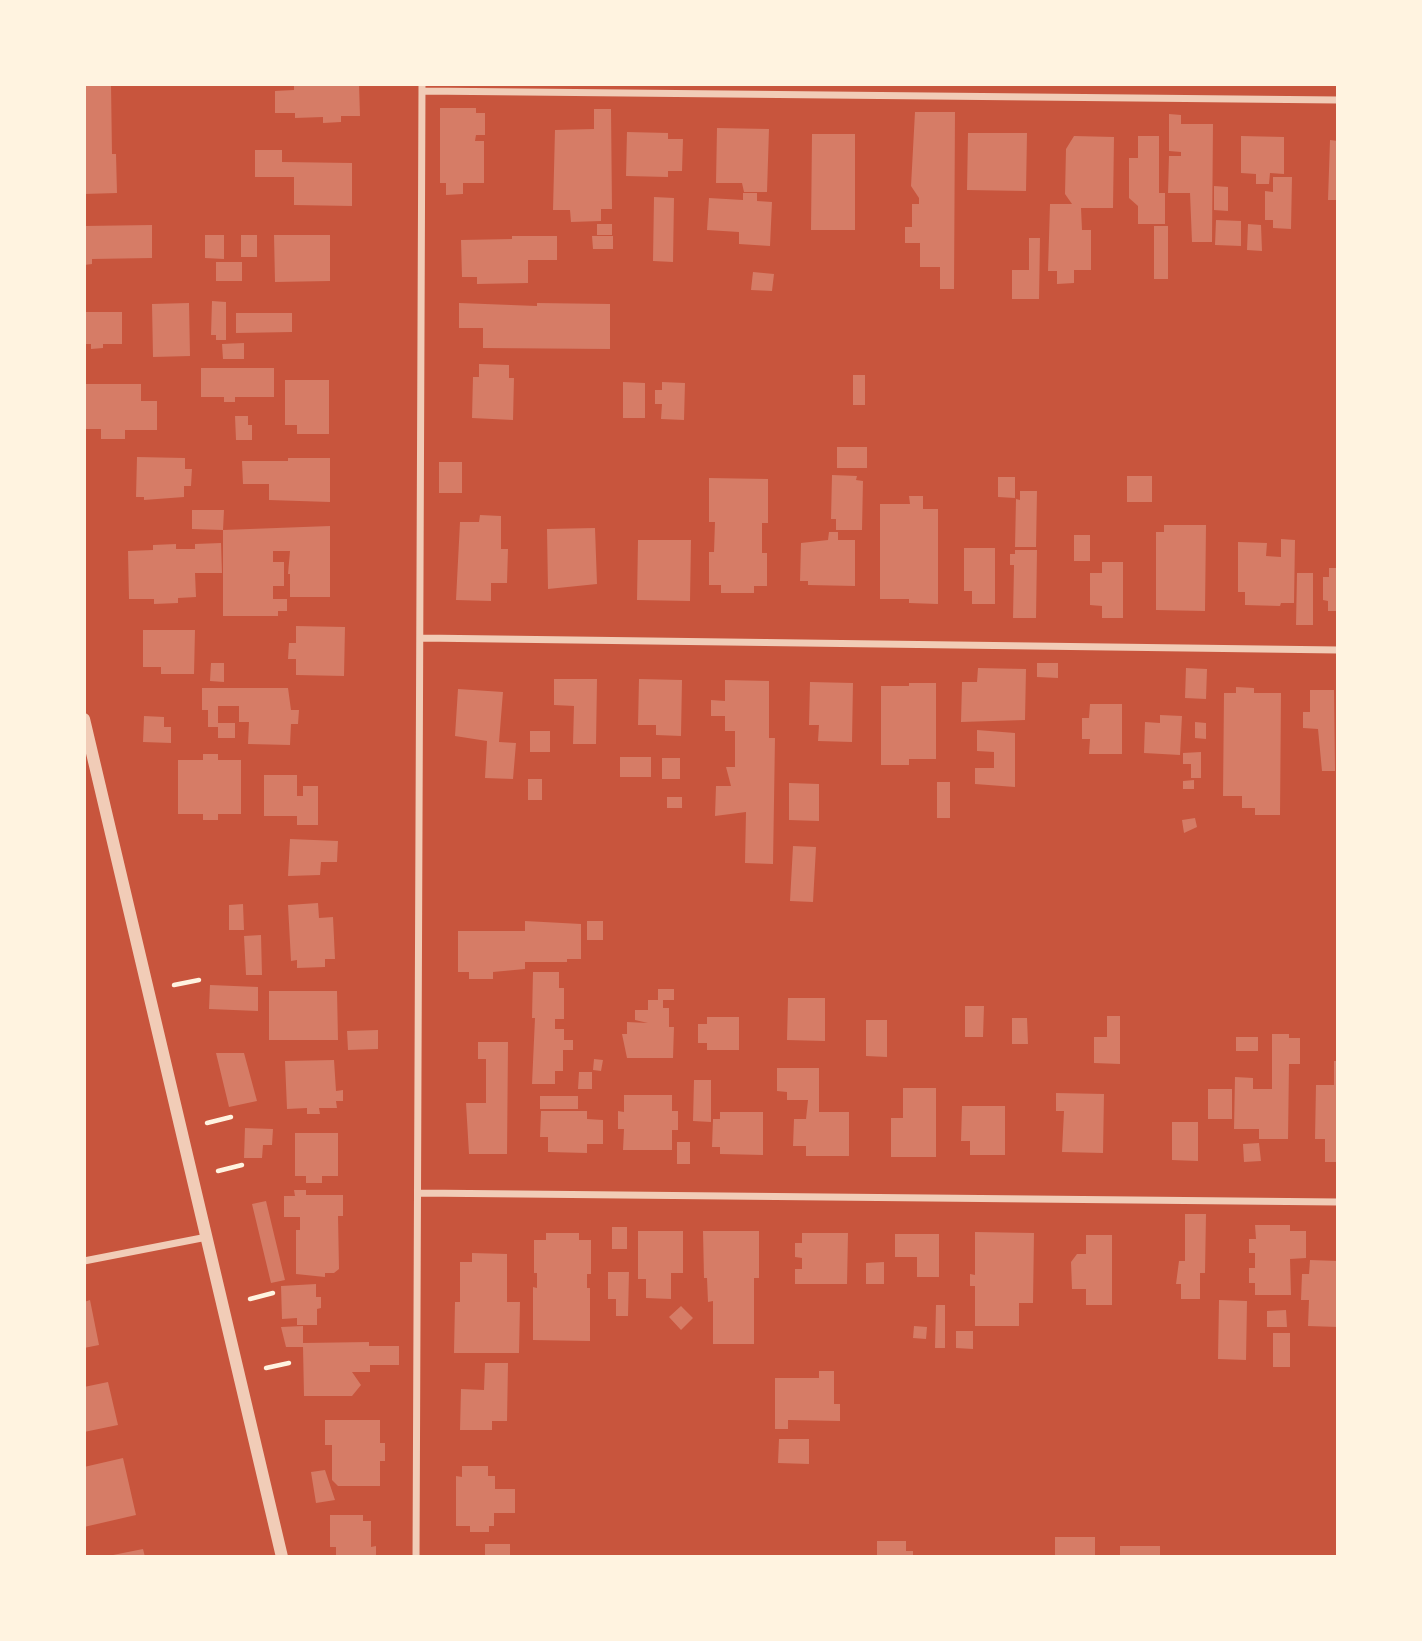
<!DOCTYPE html>
<html>
<head>
<meta charset="utf-8">
<style>
  body { margin:0 }
  #map { position:relative; width:1422px; height:1641px; overflow:hidden; background:#c8553d; font-family:"Roboto Condensed",sans-serif }
  canvas { display:block }
  .frame { position:absolute; inset:0; border:86px solid #fff3e0; pointer-events:none }
</style>
</head>
<body>
<div id="map">
<canvas width="1422" height="1641"></canvas>
<div class="frame"></div>
</div>
<script>
const ctx = document.querySelector('canvas').getContext('2d');
ctx.lineJoin = 'round';
function paint(path, color) { ctx.fillStyle = color; ctx.fill(path, 'evenodd'); }
const poly = rows => new Path2D(rows.map(r => 'M' + r).join(''));
function stroke(path, color, width, dash) { ctx.strokeStyle = color; ctx.lineWidth = width; ctx.lineCap = dash ? 'butt' : 'round'; ctx.setLineDash(dash || []); ctx.stroke(path); }
const building = poly([
  [84,84,111,84,112,154,116,154,117,193,84,194],
  [294,84,359,84,360,116,341,116,341,122,323,123,323,117,295,118,295,113,275,113,275,91,294,90],
  [440,108,476,108,476,113,485,113,485,135,476,135,475,141,484,141,484,183,463,183,463,194,446,195,446,183,440,183],
  [594,109,611,109,612,209,601,209,601,221,571,222,570,210,553,210,555,130,594,129],
  [915,112,955,112,954,289,940,289,940,267,920,267,920,243,905,243,905,227,912,227,912,204,919,204,919,198,911,186],
  [1169,114,1181,115,1181,124,1213,124,1212,242,1192,242,1190,193,1168,193,1169,156,1181,156,1181,152,1169,151],
  [717,128,769,129,767,192,744,192,742,183,716,183],
  [627,132,668,133,668,139,683,139,682,171,668,171,668,177,626,176],
  [968,133,1027,133,1026,191,967,190],
  [812,134,855,134,855,230,811,230],
  [1074,136,1114,137,1113,208,1081,208,1082,230,1091,230,1091,270,1074,270,1074,283,1057,284,1057,271,1048,271,1050,204,1072,204,1065,194,1066,149],
  [1138,136,1159,136,1159,193,1165,193,1165,224,1138,224,1138,206,1129,198,1129,158,1138,158],
  [1241,136,1284,137,1284,174,1270,173,1269,184,1256,184,1256,174,1241,173],
  [1330,140,1338,141,1338,200,1328,200],
  [255,150,282,150,282,162,352,163,352,206,294,205,294,177,255,177],
  [1273,177,1292,177,1291,229,1273,228,1273,220,1265,220,1265,191,1273,192],
  [1214,186,1228,187,1228,211,1214,210],
  [743,193,757,193,757,201,772,202,770,246,739,244,739,232,707,230,709,198,743,200],
  [654,197,674,198,673,262,653,261],
  [1216,220,1241,221,1241,246,1215,245],
  [597,224,612,224,612,235,597,235],
  [1248,224,1261,225,1262,251,1247,250],
  [152,225,152,258,92,259,92,264,84,265,84,226],
  [1154,226,1168,226,1168,279,1154,279],
  [205,235,224,235,224,259,205,258],
  [241,235,257,235,257,257,241,257],
  [274,235,330,235,330,281,275,282],
  [512,236,557,236,557,260,528,260,528,283,477,284,477,277,462,277,461,240,512,239],
  [592,236,613,236,613,249,593,249],
  [1029,238,1040,238,1039,299,1012,299,1012,270,1029,270],
  [216,262,242,262,242,281,216,281],
  [753,272,774,274,772,291,751,290],
  [212,301,226,302,226,340,216,340,216,335,211,335],
  [189,303,190,356,153,357,152,304],
  [459,303,537,306,537,303,610,304,610,349,483,348,483,328,459,328],
  [84,312,122,312,122,344,103,344,103,348,91,349,91,344,84,344],
  [236,313,292,313,292,332,236,333],
  [244,343,244,359,223,359,222,344],
  [479,364,509,365,509,378,514,378,513,420,472,418,473,377,479,377],
  [201,368,274,368,274,397,235,397,235,402,224,402,224,397,201,397],
  [853,375,865,375,865,405,853,405],
  [285,380,329,380,329,434,297,434,297,425,285,425],
  [623,382,645,383,645,418,623,418],
  [662,382,685,383,684,420,661,419,662,404,655,404,655,390,662,390],
  [84,384,141,384,141,401,157,401,157,430,125,430,125,439,101,439,101,429,84,429],
  [235,416,248,416,248,425,252,425,252,440,236,440],
  [837,447,867,447,867,468,837,468],
  [137,457,185,458,185,469,192,469,191,486,184,486,184,497,144,500,144,497,136,497],
  [288,458,330,458,330,502,269,500,269,484,243,484,242,461,288,461],
  [439,462,462,462,462,493,439,493],
  [832,475,857,476,856,480,863,481,862,530,836,530,836,519,831,519],
  [1127,476,1152,476,1152,502,1127,502],
  [998,477,1015,477,1015,498,998,497],
  [709,478,768,479,768,523,762,523,762,553,767,553,767,586,754,586,754,593,721,593,721,585,709,585,709,552,714,552,715,522,709,522],
  [1020,491,1037,491,1036,547,1015,547,1016,499,1020,500],
  [909,496,923,496,923,509,938,509,938,604,909,603,909,599,880,599,880,504,910,504],
  [192,510,224,510,223,530,192,529],
  [480,515,501,516,501,549,508,549,507,583,491,583,491,601,456,600,460,522,479,522],
  [1164,525,1206,525,1205,611,1156,610,1156,532,1164,532],
  [330,526,330,597,290,597,290,574,288,574,290,551,273,551,273,562,284,562,284,586,273,586,273,599,287,599,287,611,278,611,278,616,223,616,223,530],
  [595,528,597,584,548,589,547,529],
  [829,532,838,532,838,540,855,540,855,586,808,585,808,581,800,581,801,543,828,540],
  [1074,535,1090,535,1090,561,1074,561],
  [1281,539,1295,540,1294,603,1281,603,1280,606,1245,605,1245,592,1238,592,1238,542,1267,543,1266,556,1281,557],
  [638,540,691,540,690,601,637,600],
  [221,543,222,573,195,573,196,597,178,598,178,603,154,604,154,599,129,599,128,551,153,550,153,545,176,544,176,549,195,549,195,544],
  [964,548,995,548,995,604,972,604,972,591,964,591],
  [1015,550,1037,550,1036,618,1013,618,1014,565,1010,565,1010,554,1015,554],
  [1102,562,1123,562,1123,618,1102,618,1102,606,1090,605,1090,573,1102,573],
  [1329,568,1338,568,1338,611,1328,611,1328,601,1323,600,1323,577,1329,577],
  [1297,573,1313,573,1313,625,1296,625],
  [296,626,345,627,344,676,296,675,296,659,288,659,289,643,296,643],
  [143,630,195,630,194,674,161,674,161,667,143,667],
  [211,663,224,663,224,682,210,681],
  [1037,663,1058,663,1058,678,1037,677],
  [978,668,1026,669,1025,720,961,722,962,682,977,682],
  [1186,668,1207,669,1206,699,1185,698],
  [554,679,597,679,596,744,573,744,574,706,554,705],
  [639,679,682,680,681,736,656,735,656,725,638,725],
  [725,680,769,681,769,738,775,738,773,864,745,863,746,812,715,816,716,786,731,786,726,767,735,767,735,731,725,731,725,716,711,716,711,700,725,701],
  [810,682,853,683,852,742,818,741,819,725,809,725],
  [909,683,936,683,936,759,909,759,909,765,881,765,881,686,909,686],
  [1236,687,1254,688,1254,693,1281,693,1280,815,1255,815,1255,808,1242,808,1242,796,1223,796,1224,693,1236,693],
  [202,688,288,688,291,710,299,710,298,724,291,724,290,745,248,744,249,722,239,722,239,706,218,706,218,723,235,723,235,738,218,738,218,727,208,727,208,710,202,710],
  [458,689,503,692,499,742,516,743,513,779,485,778,487,741,455,736],
  [1310,690,1334,690,1335,771,1322,771,1318,729,1303,728,1303,712,1310,712],
  [1090,704,1122,704,1122,754,1089,754,1090,739,1082,739,1082,718,1089,718],
  [1160,715,1182,716,1180,755,1144,753,1145,722,1160,723],
  [144,716,164,717,164,727,171,727,171,743,143,742],
  [1195,722,1206,723,1206,739,1195,738],
  [977,730,1015,733,1015,787,975,784,975,768,994,768,994,752,977,751],
  [530,731,550,731,550,752,530,752],
  [1201,752,1201,778,1191,778,1191,764,1183,764,1183,753],
  [203,754,218,754,218,760,241,760,241,814,218,814,218,820,203,820,203,814,178,814,178,760,203,760],
  [620,757,651,757,651,777,620,777],
  [662,758,680,758,680,779,662,779],
  [264,775,297,775,297,796,303,796,303,786,318,786,318,825,297,825,297,816,264,816],
  [528,779,542,779,542,800,528,800],
  [1194,780,1194,789,1183,789,1183,781],
  [937,782,950,782,950,818,937,818],
  [789,783,819,784,819,821,789,820],
  [667,797,682,797,682,808,667,808],
  [1195,818,1197,827,1184,833,1182,820],
  [290,839,338,841,337,862,321,862,320,875,288,876],
  [793,846,816,847,813,902,790,901],
  [318,903,319,918,333,917,335,959,325,959,325,967,297,968,297,960,291,961,288,905],
  [243,904,244,930,229,930,229,905],
  [525,921,581,924,581,959,567,959,567,962,525,962,525,969,493,972,493,979,469,979,469,972,458,972,458,931,525,931],
  [587,921,603,921,603,940,587,940],
  [261,935,262,975,246,975,244,936],
  [533,972,559,972,559,988,564,988,564,1019,555,1019,555,1029,564,1029,564,1040,573,1040,573,1050,563,1050,563,1071,555,1071,555,1084,532,1084,535,1018,532,1018],
  [210,985,258,987,258,1011,209,1009],
  [658,989,674,989,674,1000,663,1000,663,1008,669,1008,669,1027,674,1027,673,1058,627,1058,622,1034,627,1034,627,1022,648,1023,635,1020,635,1010,648,1010,648,1000,658,1000],
  [269,991,337,991,338,1040,269,1040],
  [788,998,825,998,825,1041,787,1040],
  [965,1006,984,1006,983,1037,965,1037],
  [1107,1016,1120,1016,1120,1064,1094,1063,1094,1037,1107,1037],
  [707,1017,739,1017,739,1050,707,1050,707,1043,698,1043,698,1024,707,1024],
  [1012,1018,1027,1018,1028,1044,1012,1044],
  [866,1020,887,1020,887,1057,866,1056],
  [378,1030,378,1049,348,1050,347,1031],
  [1272,1034,1289,1034,1289,1038,1300,1038,1300,1064,1289,1064,1288,1139,1259,1139,1259,1129,1234,1129,1235,1077,1253,1078,1253,1089,1272,1089],
  [1236,1037,1258,1037,1258,1051,1236,1051],
  [478,1042,508,1042,507,1154,469,1154,466,1103,486,1103,486,1059,478,1059],
  [216,1053,244,1053,257,1101,229,1107],
  [594,1059,603,1060,601,1071,593,1070],
  [334,1060,336,1091,343,1090,343,1101,336,1101,337,1108,319,1108,320,1114,307,1114,307,1108,287,1109,285,1061],
  [1334,1061,1338,1061,1338,1162,1325,1162,1325,1139,1315,1139,1316,1085,1334,1085],
  [777,1068,819,1068,819,1112,849,1112,849,1156,806,1156,806,1146,793,1146,794,1119,806,1119,808,1100,787,1100,787,1092,777,1091],
  [579,1072,592,1072,592,1089,578,1089],
  [694,1080,711,1080,711,1122,693,1121],
  [903,1088,936,1088,936,1157,891,1157,891,1118,903,1118],
  [1208,1089,1232,1089,1232,1119,1208,1119],
  [1056,1093,1104,1094,1103,1153,1062,1152,1064,1111,1056,1111],
  [624,1095,672,1095,672,1111,678,1111,678,1130,672,1130,672,1150,623,1150,624,1129,618,1129,618,1111,624,1112],
  [540,1096,578,1096,578,1109,540,1109],
  [962,1106,1005,1106,1005,1155,970,1155,970,1141,961,1141],
  [541,1111,587,1111,587,1119,603,1120,603,1144,587,1144,587,1153,548,1152,548,1137,540,1137],
  [720,1112,763,1112,763,1155,720,1154,720,1147,712,1147,713,1119,720,1119],
  [1172,1122,1198,1122,1198,1161,1172,1160],
  [245,1128,273,1129,272,1145,263,1145,262,1158,244,1158],
  [295,1133,338,1133,338,1176,322,1176,322,1183,306,1183,306,1176,295,1176],
  [677,1142,690,1142,690,1164,677,1164],
  [1259,1143,1261,1161,1244,1162,1243,1144],
  [294,1190,306,1190,306,1195,343,1195,343,1216,338,1216,339,1269,334,1273,325,1273,325,1277,296,1274,296,1230,300,1230,300,1217,284,1217,284,1196,295,1196],
  [266,1201,285,1280,271,1283,252,1204],
  [1185,1214,1206,1214,1205,1273,1200,1273,1200,1299,1181,1299,1181,1284,1176,1284,1179,1261,1185,1261],
  [1255,1225,1290,1225,1290,1231,1306,1231,1306,1258,1290,1259,1291,1295,1255,1295,1255,1283,1249,1283,1249,1268,1255,1268,1255,1253,1249,1253,1249,1239,1256,1239],
  [612,1227,627,1227,627,1249,612,1249],
  [638,1231,683,1231,683,1273,671,1273,671,1299,646,1298,646,1279,638,1279],
  [703,1231,759,1231,759,1278,754,1278,754,1344,713,1344,713,1301,708,1302,707,1278,704,1278],
  [975,1232,1034,1233,1033,1303,1019,1303,1019,1326,975,1326,975,1286,970,1286,970,1274,975,1275],
  [546,1233,579,1233,579,1240,591,1240,591,1274,587,1274,587,1288,590,1288,590,1341,533,1340,533,1287,537,1288,537,1273,534,1273,534,1240,546,1240],
  [802,1233,848,1233,847,1284,795,1284,795,1269,802,1269,802,1258,795,1257,795,1243,802,1243],
  [895,1234,939,1234,939,1277,917,1277,917,1257,895,1257],
  [1086,1235,1112,1235,1112,1305,1086,1305,1086,1289,1072,1289,1071,1262,1077,1254,1086,1254],
  [472,1253,507,1254,507,1302,520,1302,519,1353,454,1353,455,1302,460,1302,460,1262,472,1262],
  [1310,1260,1338,1261,1338,1327,1308,1326,1309,1300,1301,1300,1302,1274,1309,1274],
  [884,1262,884,1284,866,1284,866,1263],
  [608,1272,629,1272,628,1316,616,1316,616,1299,608,1299],
  [316,1284,316,1297,321,1297,321,1308,317,1309,317,1325,297,1325,297,1318,282,1319,281,1286],
  [90,1300,99,1345,84,1348,84,1302],
  [1219,1300,1247,1301,1246,1360,1218,1359],
  [936,1305,945,1305,945,1348,935,1348],
  [681,1306,693,1318,681,1330,669,1317],
  [1286,1310,1287,1327,1267,1327,1267,1311],
  [303,1326,303,1343,369,1342,369,1346,399,1346,399,1365,370,1365,370,1372,352,1372,361,1385,352,1396,304,1396,303,1347,286,1347,281,1327],
  [914,1326,927,1327,926,1339,913,1338],
  [956,1331,973,1331,973,1349,956,1348],
  [1273,1333,1290,1333,1290,1367,1273,1367],
  [485,1363,508,1363,507,1421,492,1421,492,1430,460,1430,461,1389,484,1390],
  [819,1371,834,1371,834,1404,840,1404,840,1421,788,1420,788,1429,775,1429,775,1378,819,1378],
  [108,1382,118,1425,84,1432,84,1387],
  [325,1420,380,1420,380,1443,385,1443,385,1461,380,1461,380,1486,338,1486,332,1480,332,1445,325,1445],
  [779,1439,809,1439,809,1464,778,1463],
  [123,1458,136,1515,84,1527,84,1467],
  [462,1466,488,1466,488,1476,495,1476,495,1489,515,1489,515,1513,494,1513,494,1526,489,1526,489,1532,470,1532,470,1526,456,1526,456,1476,462,1477],
  [325,1470,335,1500,316,1503,311,1472],
  [330,1515,363,1515,363,1521,371,1521,371,1547,376,1546,376,1557,336,1557,336,1547,330,1547],
  [1055,1537,1095,1537,1095,1557,1055,1557],
  [877,1541,906,1541,906,1551,913,1551,913,1557,877,1557],
  [485,1544,510,1544,510,1557,485,1557],
  [1120,1546,1160,1546,1160,1557,1120,1557],
  [143,1549,145,1557,108,1557,108,1556]
]);
const path = poly([
  [174,985,199,980],
  [207,1123,231,1117],
  [218,1171,242,1165],
  [250,1299,273,1293],
  [266,1368,289,1363]
]);
const minor = poly([
  [422,91,1338,100],
  [421,638,1338,650],
  [418,1193,1338,1202],
  [84,1261,207,1237],
  [416,1557,422,84]
]);
const tertiary = poly([
  [84,719,282,1557]
]);
paint(building, '#d67c66');
stroke(path, '#fff3e0', 4.5);
stroke(minor, '#f1ccb7', 7);
stroke(tertiary, '#f1ccb7', 12);
</script>
</body>
</html>
